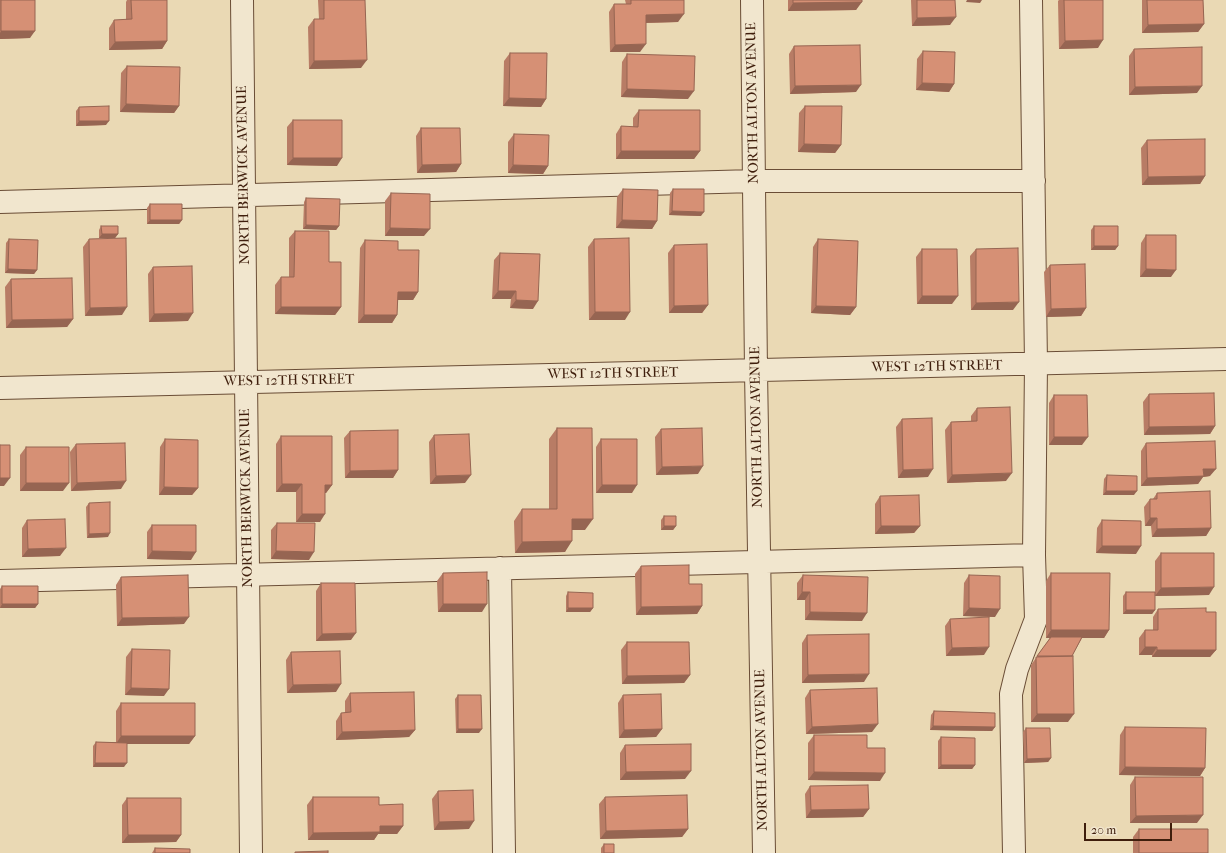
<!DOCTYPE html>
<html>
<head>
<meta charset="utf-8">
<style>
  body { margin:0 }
  #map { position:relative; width:1226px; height:853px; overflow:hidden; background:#ead9b4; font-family:"IM FELL French Canon",serif }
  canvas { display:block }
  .scale { position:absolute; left:1084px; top:823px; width:88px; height:18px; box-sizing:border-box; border:2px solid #3f1e0c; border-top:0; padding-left:5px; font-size:12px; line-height:14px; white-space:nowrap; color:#3f1e0c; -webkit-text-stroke:3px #f1e6ce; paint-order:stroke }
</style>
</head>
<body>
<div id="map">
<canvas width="1226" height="853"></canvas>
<div class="scale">20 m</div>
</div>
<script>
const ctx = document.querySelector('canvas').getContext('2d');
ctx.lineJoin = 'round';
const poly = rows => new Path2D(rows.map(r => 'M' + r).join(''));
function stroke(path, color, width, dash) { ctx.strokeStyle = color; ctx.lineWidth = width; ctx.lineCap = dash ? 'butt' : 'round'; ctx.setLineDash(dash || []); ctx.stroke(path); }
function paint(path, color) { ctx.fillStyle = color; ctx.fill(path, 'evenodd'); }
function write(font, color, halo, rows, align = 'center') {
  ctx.font = font + ' "IM FELL French Canon",serif'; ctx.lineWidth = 3; ctx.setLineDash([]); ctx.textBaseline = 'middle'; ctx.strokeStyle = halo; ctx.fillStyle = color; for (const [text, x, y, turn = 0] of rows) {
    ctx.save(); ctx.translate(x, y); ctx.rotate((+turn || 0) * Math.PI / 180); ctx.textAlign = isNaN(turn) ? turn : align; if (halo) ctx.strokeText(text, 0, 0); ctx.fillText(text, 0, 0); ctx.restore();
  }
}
const minor = poly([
  [242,0,251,853],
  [752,0,756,371,764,853],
  [0,202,754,181,1034,181],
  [0,388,1226,359],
  [500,568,504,853],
  [0,581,1034,555],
  [1014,853,1011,694,1017,669,1036,619,1034,555,1036,364,1031,0]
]);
const wall = poly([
  [0,0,35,0,30,38,0,39],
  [127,0,167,0,167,41,162,49,109,50,109,28,114,20,126,20,126,2],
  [318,0,365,0,361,68,309,69,308,27,314,19,319,19],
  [625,0,684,0,678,22,646,23,640,52,610,52,609,12,614,4,626,4],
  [788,0,862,0,856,10,788,11],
  [911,0,955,0,950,25,912,26],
  [1059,0,1103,0,1098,48,1059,49,1058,1],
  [1142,0,1203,0,1204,24,1198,32,1142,33],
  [794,46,856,92,790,94,789,54],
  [1134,49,1197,93,1129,95,1129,56],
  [923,51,954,84,949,92,916,90,917,59],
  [510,53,546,99,541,107,503,106,504,61],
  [627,54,688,99,621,97,622,62],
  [127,66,179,106,174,113,120,112,121,73],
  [805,106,841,145,835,153,798,152,799,113],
  [79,107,106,125,76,126,76,111],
  [639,110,700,151,694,159,616,159,616,134,621,126,633,127,633,118],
  [293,120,337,166,287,165,287,127],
  [421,128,461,164,456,172,417,173,416,136],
  [514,134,548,166,543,174,508,173,508,142],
  [1147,140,1205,176,1200,184,1142,185,1141,148],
  [623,189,657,221,652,229,616,228,617,197],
  [673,189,701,216,669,215,670,193],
  [391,193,424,236,385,236,385,201],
  [306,198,339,226,336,230,303,229,304,202],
  [150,204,182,220,179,224,147,224,147,208],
  [101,226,118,234,115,238,99,238,99,230],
  [1094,226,1118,246,1115,250,1091,250,1091,230],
  [295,231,329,262,341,307,335,315,275,314,275,285,281,277,289,277,289,238],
  [1146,235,1171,277,1140,277,1141,243],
  [9,239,37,270,34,274,5,273,6,243],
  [89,239,122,315,85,316,83,247],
  [594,239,625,320,589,320,588,247],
  [818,239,856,307,850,315,811,313,813,247],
  [365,240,398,250,418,292,413,300,398,300,397,315,392,323,358,323,360,248],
  [674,245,708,305,702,313,669,313,668,253],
  [922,249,952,304,917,304,916,257],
  [976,249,1013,310,971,310,970,256],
  [500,253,533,309,510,308,511,299,492,299,494,260],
  [1050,265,1086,308,1081,316,1046,317,1044,272],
  [153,267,188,321,149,322,148,274],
  [11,279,73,319,67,327,6,328,5,287],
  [1149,394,1215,426,1210,434,1144,435,1143,402],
  [1054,395,1082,445,1049,445,1049,403],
  [977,408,1006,481,947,483,945,430,951,422,971,421,971,416],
  [902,419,928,477,898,478,896,427],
  [557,428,585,530,572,530,565,552,515,553,514,521,522,509,549,509,549,439],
  [661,429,698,474,656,475,655,437],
  [350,431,398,470,393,478,345,478,344,438],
  [434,435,465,483,430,484,429,442],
  [281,436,332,485,326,493,325,493,320,522,296,522,296,492,276,492,276,444],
  [165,439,198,488,192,495,159,495,160,447],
  [601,439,632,493,596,493,596,447],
  [1146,443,1210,476,1203,477,1198,484,1141,486,1141,451],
  [76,444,121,489,71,491,70,452],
  [26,447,63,491,20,491,20,455],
  [1107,475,1134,495,1103,495,1104,479],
  [1157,493,1211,528,1206,536,1152,537,1151,526,1145,526,1144,507,1150,499,1153,499],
  [880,496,920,526,914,533,875,534,875,504],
  [89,503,108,537,87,538,86,507],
  [664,516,676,526,673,530,661,530,661,520],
  [27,520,60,556,22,557,22,528],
  [1102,520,1136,554,1096,553,1097,528],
  [277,523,309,560,271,559,271,530],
  [152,525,191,560,147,559,147,532],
  [1161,553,1209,595,1155,596,1155,561],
  [641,566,689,584,702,606,697,614,636,615,635,574],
  [443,573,482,612,438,612,437,581],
  [1051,573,1109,630,1104,638,1082,638,1072,656,1068,722,1031,722,1031,665,1050,638,1046,638,1046,581],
  [803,575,862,621,805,620,805,600,797,600,797,583],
  [969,575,995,617,963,616,964,583],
  [121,577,184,624,117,626,116,585],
  [321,583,351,640,316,641,316,591],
  [2,586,38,604,35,608,0,608,0,589],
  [568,592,593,608,590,612,566,612,566,596],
  [1126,592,1155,610,1152,614,1123,614,1123,596],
  [1158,609,1206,612,1216,650,1210,657,1152,657,1152,655,1139,655,1139,638,1145,630,1153,630,1153,617],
  [950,619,984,655,946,656,945,626],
  [807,635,864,682,802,683,802,643],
  [627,642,690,675,684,683,622,684,621,650],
  [132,649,164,696,125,695,126,657],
  [291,652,336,692,287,693,286,660],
  [810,690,872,732,806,734,805,698],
  [350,693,415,730,409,737,336,740,336,721,341,713,345,713,345,701],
  [458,695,479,733,456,733,455,699],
  [623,695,662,729,656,737,619,738,618,703],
  [121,703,195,736,189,744,127,744,124,767,93,767,93,746,96,742,116,742,116,711],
  [934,711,995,727,992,731,930,730,931,715],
  [1125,727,1205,768,1200,776,1119,775,1120,735],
  [1026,728,1051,758,1048,762,1024,763,1023,732],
  [814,735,867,748,880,781,808,780,808,743],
  [941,737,975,765,972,769,938,769,938,741],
  [625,745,685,779,620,780,620,753],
  [1135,777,1197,823,1130,823,1130,785],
  [810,786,869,809,863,817,806,818,805,794],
  [438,791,469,829,434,830,432,799],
  [313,797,379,805,403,826,397,834,378,834,374,840,308,840,307,805],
  [605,797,688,829,682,837,600,839,599,804],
  [127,798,181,835,176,842,122,843,122,805],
  [1139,829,1208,853,1133,853,1133,837],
  [604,844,614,853,601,853,601,848],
  [155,848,190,853,152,853]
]);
const shadedWall = poly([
  [967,0,982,0,980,3,966,2],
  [862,2,856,10,788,11,793,3],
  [684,14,678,22,640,23,646,15],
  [956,17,950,25,912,26,917,18],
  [1204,24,1198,32,1142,33,1148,25],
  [1,31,35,31,30,38,0,39,0,33],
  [1103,40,1098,48,1059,49,1065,41],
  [167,41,162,49,109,50,115,42],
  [646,44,640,52,610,52,615,45],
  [367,60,361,68,309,69,314,61],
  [922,83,954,84,949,92,916,90],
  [861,85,856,92,790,94,795,86],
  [1202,86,1197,93,1129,95,1135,87],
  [627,89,694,91,688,99,621,97],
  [509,98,546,99,541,107,503,106],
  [126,104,179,106,174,113,120,112],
  [79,121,109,121,106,125,76,126],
  [804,144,841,145,835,153,798,152],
  [621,151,700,151,694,159,616,159],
  [293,158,342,158,337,166,287,165],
  [461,164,456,172,417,173,422,165],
  [513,165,548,166,543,174,508,173],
  [1205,176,1200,184,1142,185,1148,177],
  [672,211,704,212,701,216,669,215],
  [150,220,182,220,179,224,147,224],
  [622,220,657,221,652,229,616,228],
  [306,225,339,226,336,230,303,229],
  [390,228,430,229,424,236,385,236],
  [102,234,118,234,115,238,99,238],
  [1094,246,1118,246,1115,250,1091,250],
  [8,269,37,270,34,274,5,273],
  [1146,269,1176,270,1171,277,1140,277],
  [498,291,516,291,511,299,492,299],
  [398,292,418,292,413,300,392,300],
  [922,296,958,296,952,304,917,304],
  [516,300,538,301,533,309,510,308],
  [1019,302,1013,310,971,310,976,303],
  [708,305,702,313,669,313,674,306],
  [816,306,856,307,850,315,811,313],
  [127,307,122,315,85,316,90,308],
  [281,307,341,307,335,315,275,314],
  [1086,308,1081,316,1046,317,1051,309],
  [595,312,630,312,625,320,589,320],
  [193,313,188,321,149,322,154,314],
  [364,315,397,315,392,323,358,323],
  [73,319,67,327,6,328,12,320],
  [1215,426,1210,434,1144,435,1149,427],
  [1054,437,1088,437,1082,445,1049,445],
  [703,466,698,474,656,475,662,467],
  [933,469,928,477,898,478,903,470],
  [1203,469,1216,469,1210,476,1203,477,1198,484,1141,486,1147,478],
  [398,470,393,478,345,478,350,471],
  [1012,473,1006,481,947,483,952,475],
  [471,475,465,483,430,484,436,476],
  [0,478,10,478,4,486,0,486],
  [126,481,121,489,71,491,77,483],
  [26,483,69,483,63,491,20,491],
  [282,484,302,484,296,492,276,492],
  [325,485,332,485,326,493,319,493],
  [602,485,637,485,632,493,596,493],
  [164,487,198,488,192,495,159,495],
  [1106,491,1137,491,1134,495,1103,495],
  [302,514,325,514,320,522,296,522],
  [1150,518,1157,518,1151,526,1145,526],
  [572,519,593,519,585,530,564,530],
  [664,526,676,526,673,530,661,530],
  [881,526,920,526,914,533,875,534],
  [1211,528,1206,536,1152,537,1157,529],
  [110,533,108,537,87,538,89,534],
  [572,541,565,552,515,553,522,542],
  [1102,546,1141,546,1136,554,1096,553],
  [66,548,60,556,22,557,28,549],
  [152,551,196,552,191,560,147,559],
  [276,551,314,552,309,560,271,559],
  [1214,587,1209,595,1155,596,1161,588],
  [802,592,810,592,805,600,797,600],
  [2,604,38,604,35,608,0,608],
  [443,604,487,604,482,612,438,612],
  [702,606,697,614,636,615,641,607],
  [568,608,593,608,590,612,566,612],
  [969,608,1000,609,995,617,963,616],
  [1126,610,1155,610,1152,614,1123,614],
  [810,612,867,613,862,621,805,620],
  [189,617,184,624,117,626,122,618],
  [1051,630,1109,630,1104,638,1046,638],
  [356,633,351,640,316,641,322,634],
  [989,647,984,655,946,656,952,648],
  [1145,647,1157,647,1152,655,1139,655],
  [1157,650,1216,650,1210,657,1152,657],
  [869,674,864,682,802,683,808,675],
  [690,675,684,683,622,684,627,676],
  [341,684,336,692,287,693,293,685],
  [131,688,169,689,164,696,125,695],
  [1037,714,1074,714,1068,722,1031,722],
  [878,724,872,732,806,734,812,727],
  [933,726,995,727,992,731,930,730],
  [458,729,482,729,479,733,456,733],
  [662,729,656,737,619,738,624,730],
  [415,730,409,737,336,740,342,732],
  [121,736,195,736,189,744,116,744],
  [1051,758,1048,762,1024,763,1027,759],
  [95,763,127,763,124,767,93,767],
  [941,765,975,765,972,769,938,769],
  [1125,767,1205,768,1200,776,1119,775],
  [691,771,685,779,620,780,626,772],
  [814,772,885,773,880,781,808,780],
  [869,809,863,817,806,818,811,810],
  [1203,815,1197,823,1130,823,1136,816],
  [474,821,469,829,434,830,439,822],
  [380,826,403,826,397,834,378,834,374,840,308,840,313,833],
  [688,829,682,837,600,839,606,831],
  [128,835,181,835,176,842,122,843]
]);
const building = poly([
  [1,0,35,0,35,31,1,31,1,0],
  [131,0,167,0,167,41,115,42,114,20,132,19,131,0],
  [324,0,365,0,367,60,314,61,314,19,324,19,324,0],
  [631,0,684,0,684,14,646,15,646,44,615,45,614,4,631,4,631,0],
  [793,0,862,0,862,2,793,3,793,0],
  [917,0,955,0,956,17,917,18,917,0],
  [1064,0,1103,0,1103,40,1065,41,1064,0],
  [1147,0,1203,0,1204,24,1148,25,1147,0],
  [860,45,861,85,795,86,794,46,860,45],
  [1202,47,1202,86,1135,87,1134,49,1202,47],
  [923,51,955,52,954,84,922,83,923,51],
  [510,53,547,53,546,99,509,98,510,53],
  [627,54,695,56,694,91,627,89,627,54],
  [127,66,180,67,179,106,126,104,127,66],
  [109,106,109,121,79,121,79,107,109,106],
  [805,106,842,106,841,145,804,144,805,106],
  [639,110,700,110,700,151,621,151,621,126,638,127,639,110],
  [293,120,342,120,342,158,293,158,293,120],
  [421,128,460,128,461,164,422,165,421,128],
  [514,134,549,135,548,166,513,165,514,134],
  [1205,139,1205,176,1148,177,1147,140,1205,139],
  [623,189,658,190,657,221,622,220,623,189],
  [673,189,704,189,704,212,672,211,673,189],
  [391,193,430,194,430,229,390,228,391,193],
  [306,198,340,199,339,226,306,225,306,198],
  [150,204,182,204,182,220,150,220,150,204],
  [101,226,118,226,118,234,102,234,101,226],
  [1094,226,1118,226,1118,246,1094,246,1094,226],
  [295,231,329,231,329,262,341,262,341,307,281,307,281,277,294,277,295,231],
  [1146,235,1176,235,1176,270,1146,269,1146,235],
  [126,238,127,307,90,308,89,239,126,238],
  [629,238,630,312,595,312,594,239,629,238],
  [9,239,38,240,37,270,8,269,9,239],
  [818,239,858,241,856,307,816,306,818,239],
  [365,240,398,241,398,250,419,250,418,292,398,292,397,315,364,315,365,240],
  [707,244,708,305,674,306,674,245,707,244],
  [1018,248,1019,302,976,303,976,249,1018,248],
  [922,249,957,249,958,296,922,296,922,249],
  [500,253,540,254,538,301,516,300,516,291,498,291,500,253],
  [1085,264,1086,308,1051,309,1050,265,1085,264],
  [192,266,193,313,154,314,153,267,192,266],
  [72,278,73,319,12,320,11,279,72,278],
  [1214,393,1215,426,1149,427,1149,394,1214,393],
  [1054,395,1087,395,1088,437,1054,437,1054,395],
  [1010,407,1012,473,952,475,951,422,977,421,977,408,1010,407],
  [932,418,933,469,903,470,902,419,932,418],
  [557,428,592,428,593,519,572,519,572,541,522,542,522,509,557,509,557,428],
  [702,428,703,466,662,467,661,429,702,428],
  [398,430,398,470,350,471,350,431,398,430],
  [469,434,471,475,436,476,434,435,469,434],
  [281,436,332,436,332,485,325,485,325,514,302,514,302,484,282,484,281,436],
  [165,439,198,440,198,488,164,487,165,439],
  [601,439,637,439,637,485,602,485,601,439],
  [1215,441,1216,469,1203,469,1204,476,1147,478,1146,443,1215,441],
  [125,443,126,481,77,483,76,444,125,443],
  [0,445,10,445,10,478,0,478,0,445],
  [26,447,69,447,69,483,26,483,26,447],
  [1107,475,1137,476,1137,491,1106,491,1107,475],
  [1210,491,1211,528,1157,529,1157,518,1150,518,1150,499,1157,499,1157,493,1210,491],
  [919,495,920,526,881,526,880,496,919,495],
  [110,502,110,533,89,534,89,503,110,502],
  [664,516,676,516,676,526,664,526,664,516],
  [65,519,66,548,28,549,27,520,65,519],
  [1102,520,1141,521,1141,546,1102,546,1102,520],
  [277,523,315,523,314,552,276,551,277,523],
  [152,525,196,525,196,552,152,551,152,525],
  [1161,553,1214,553,1214,587,1161,588,1161,553],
  [689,565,689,584,702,584,702,606,641,607,641,566,689,565],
  [487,572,487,604,443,604,443,573,487,572],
  [1051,573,1110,573,1109,630,1051,630,1051,573],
  [188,575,189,617,122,618,121,577,188,575],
  [803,575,868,577,867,613,810,612,810,592,802,592,803,575],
  [969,575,1000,576,1000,609,969,608,969,575],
  [321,583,355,583,356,633,322,634,321,583],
  [2,586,38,586,38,604,2,604,2,586],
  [568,592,593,593,593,608,568,608,568,592],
  [1126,592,1155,592,1155,610,1126,610,1126,592],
  [1206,608,1206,612,1216,612,1216,650,1157,650,1157,647,1145,647,1145,630,1158,630,1158,609,1206,608],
  [989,617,989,647,952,648,950,619,989,617],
  [869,634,869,674,808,675,807,635,869,634],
  [1051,637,1082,637,1072,656,1037,656,1051,637],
  [627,642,689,642,690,675,627,676,627,642],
  [132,649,170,650,169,689,131,688,132,649],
  [340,651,341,684,293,685,291,652,340,651],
  [1073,656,1074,714,1037,714,1036,657,1073,656],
  [877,688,878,724,812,727,810,690,877,688],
  [414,692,415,730,342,732,341,713,351,712,350,693,414,692],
  [661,694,662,729,624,730,623,695,661,694],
  [458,695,481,695,482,729,458,729,458,695],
  [121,703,195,703,195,736,121,736,121,703],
  [934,711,995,713,995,727,933,726,934,711],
  [1125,727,1206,728,1205,768,1125,767,1125,727],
  [1026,728,1050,728,1051,758,1027,759,1026,728],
  [814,735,867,735,867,748,885,748,885,773,814,772,814,735],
  [941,737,975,738,975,765,941,765,941,737],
  [96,742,127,743,127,763,95,763,96,742],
  [691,744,691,771,626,772,625,745,691,744],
  [1135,777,1203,777,1203,815,1136,816,1135,777],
  [868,785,869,809,811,810,810,786,868,785],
  [473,790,474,821,439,822,438,791,473,790],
  [687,795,688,829,606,831,605,797,687,795],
  [313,797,379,797,379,805,403,804,403,826,380,826,380,832,313,833,313,797],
  [127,798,181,798,181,835,128,835,127,798],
  [1139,829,1208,829,1208,853,1139,853,1139,829],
  [604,844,614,844,614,853,604,853,604,844],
  [155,848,190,849,190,853,155,853,155,848],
  [328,851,328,853,295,853,295,852,328,851]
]);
const streetNames = [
  ["NORTH ALTON AVENUE",753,103,-91],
  ["NORTH BERWICK AVENUE",244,175,-91],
  ["WEST 12TH STREET",937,367,-1],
  ["WEST 12TH STREET",613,374,-1],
  ["WEST 12TH STREET",289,381,-1],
  ["NORTH ALTON AVENUE",757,427,-91],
  ["NORTH BERWICK AVENUE",247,498,-91],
  ["NORTH ALTON AVENUE",762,750,-91]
];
stroke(minor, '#6a4d36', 24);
stroke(minor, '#f1e6ce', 22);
paint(wall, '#b87c65');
paint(shadedWall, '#966552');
paint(building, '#d69075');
stroke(building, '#966552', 1);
write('14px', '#3f1e0c', '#f1e6ce', streetNames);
</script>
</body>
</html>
